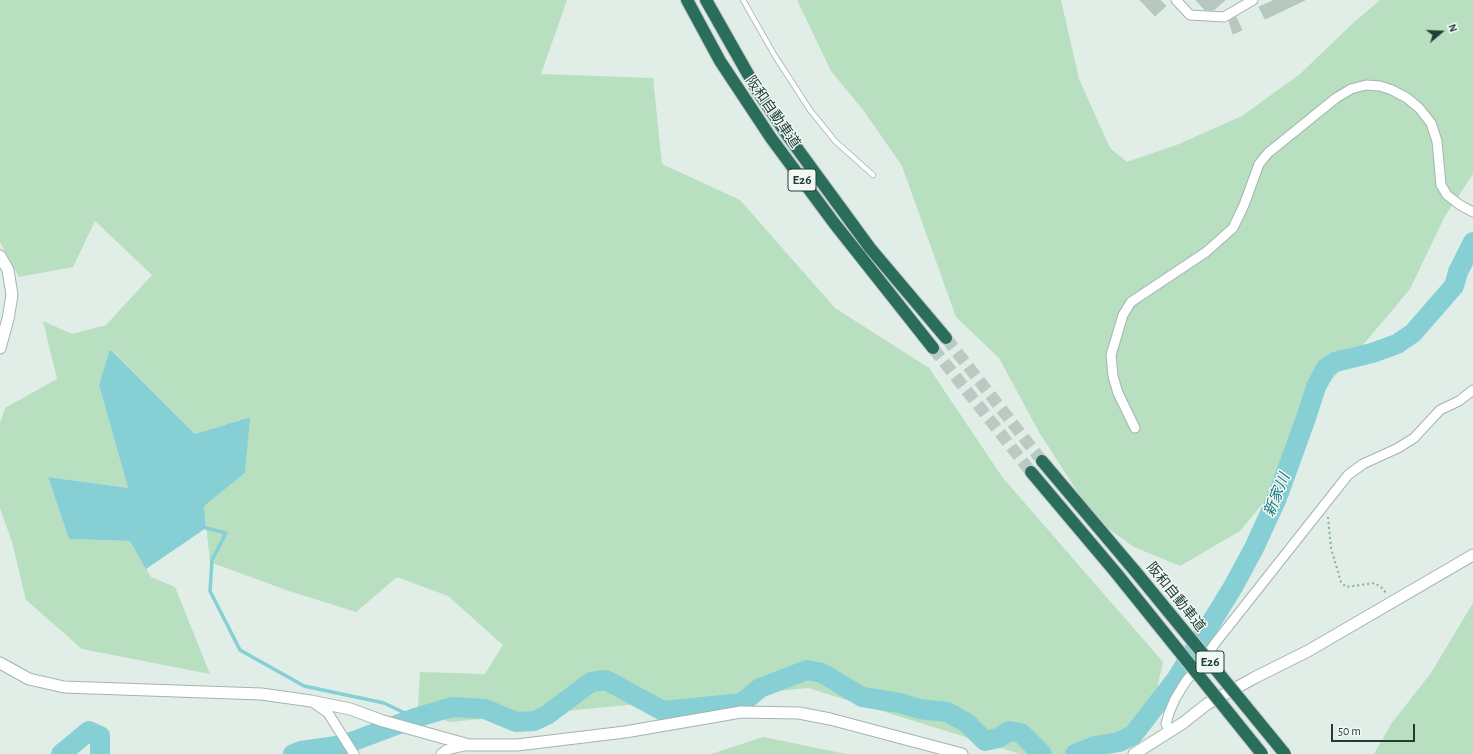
<!DOCTYPE html>
<html>
<head>
<meta charset="utf-8">
<style>
  body { margin:0 }
  #map { position:relative; width:1473px; height:754px; overflow:hidden; background:#e1ede7; font-family:"Alegreya Sans",sans-serif }
  canvas { display:block }
  .north { position:absolute; left:1421px; top:12px; width:40px; height:40px; -webkit-text-stroke:3px #f2f9f5; paint-order:stroke; rotate:71deg; font-size:11px; font-weight:700; line-height:16px; text-align:center; color:#203f34 }
  .north::after { content:''; display:block; margin:auto; width:14px; height:18px; background:#203f34; clip-path:polygon(50% 0,100% 100%,50% 72%,0 100%) }
  .scale { position:absolute; left:1331px; top:724px; width:84px; height:18px; box-sizing:border-box; border:2px solid #203f34; border-top:0; padding-left:5px; font-size:12px; line-height:14px; white-space:nowrap; color:#203f34; -webkit-text-stroke:3px #f2f9f5; paint-order:stroke }
</style>
</head>
<body>
<div id="map">
<canvas width="1473" height="754"></canvas>
<div class="north">N</div>
<div class="scale">50 m</div>
</div>
<script>
const ctx = document.querySelector('canvas').getContext('2d');
ctx.lineJoin = 'round';
function paint(path, color) { ctx.fillStyle = color; ctx.fill(path, 'evenodd'); }
const poly = rows => new Path2D(rows.map(r => 'M' + r).join(''));
function stroke(path, color, width, dash) { ctx.strokeStyle = color; ctx.lineWidth = width; ctx.lineCap = dash ? 'butt' : 'round'; ctx.setLineDash(dash || []); ctx.stroke(path); }
function write(font, color, halo, rows, align = 'center') {
  ctx.font = font + ' "Alegreya Sans","Noto Sans JP",sans-serif'; ctx.lineWidth = 3; ctx.setLineDash([]); ctx.textBaseline = 'middle'; ctx.strokeStyle = halo; ctx.fillStyle = color; for (const [text, x, y, turn = 0] of rows) {
    ctx.save(); ctx.translate(x, y); ctx.rotate((+turn || 0) * Math.PI / 180); ctx.textAlign = isNaN(turn) ? turn : align; if (halo) ctx.strokeText(text, 0, 0); ctx.fillText(text, 0, 0); ctx.restore();
  }
}
const green = poly([
  [0,0,567,0,541,74,653,78,662,164,740,200,835,308,929,368,1003,478,1163,662,1150,719,1070,754,1020,754,808,688,449,722,418,707,420,672,485,674,503,645,448,596,397,577,356,612,286,590,210,562,204,506,245,473,249,417,195,434,111,349,99,385,128,488,48,477,69,539,130,541,151,577,175,587,210,674,82,649,26,600,12,542,0,508,0,423,5,408,57,379,43,321,72,334,106,325,152,275,95,221,73,267,19,277,0,242],
  [797,0,1061,0,1079,79,1110,148,1127,162,1179,144,1242,116,1300,74,1351,25,1380,0,1473,0,1473,174,1445,216,1410,289,1368,339,1309,405,1293,467,1240,531,1180,566,1134,547,1095,519,1039,432,999,358,956,317,902,166,864,111,831,71],
  [1473,603,1473,754,1374,754,1391,724,1431,673],
  [763,737,846,754,711,754]
]);
const water = poly([
  [110,349,195,434,250,417,245,473,204,506,206,528,146,569,130,541,69,539,48,477,128,488,99,385]
]);
const stream = poly([
  [206,528,226,533,212,560,210,591,240,650,304,686,384,703,415,718]
]);
const river = poly([
  [61,754,89,731,100,736,100,754],
  [293,754,301,751,343,745,415,718,452,707,485,709,516,722,534,721,547,715,591,682,606,680,663,711,742,703,760,688,807,670,822,673,862,697,900,703,919,709,947,712,967,723,985,741,998,738,1009,731,1021,733,1042,754],
  [1075,754,1095,746,1119,742,1133,735,1177,678,1233,587,1254,548,1277,498,1306,418,1316,387,1326,368,1335,362,1372,353,1397,344,1413,333,1454,286,1458,272,1473,242]
]);
const building = poly([
  [1140,0,1160,0,1166,6,1155,16,1140,0],
  [1196,0,1225,0,1214,10,1205,10,1196,0],
  [1275,0,1305,0,1265,19,1259,7,1275,0],
  [1236,17,1242,30,1233,34,1229,21,1236,17]
]);
const motorwayTunnel = poly([
  [946,338,1042,461],
  [933,348,1031,472]
]);
const path = poly([
  [1328,517,1331,548,1341,582,1346,587,1375,583,1382,588,1386,593]
]);
const service = poly([
  [743,0,775,56,810,110,835,141,873,175]
]);
const minor = poly([
  [1176,0,1190,15,1224,17,1253,0],
  [1135,428,1118,393,1113,376,1111,355,1123,315,1131,302,1206,252,1233,228,1244,205,1259,164,1268,153,1336,98,1351,89,1366,85,1380,86,1392,90,1407,98,1419,108,1431,123,1437,141,1441,185,1447,195,1460,205,1473,212],
  [314,703,328,713,354,754],
  [1170,731,1166,724,1169,713,1175,699,1186,681,1200,665,1216,642,1348,475,1363,464,1398,448,1414,438,1440,410,1459,401,1473,390],
  [441,754,446,750,469,745]
]);
const tertiary = poly([
  [0,256,8,270,12,295,8,319,0,348],
  [0,663,29,679,64,687,261,694,311,701,350,709,383,721,469,745,517,745,625,732,741,712,799,713,830,719,962,754],
  [1134,754,1183,723,1207,704,1254,678,1308,651,1473,555]
]);
const motorway = poly([
  [687,0,720,61,771,138,834,223,933,348],
  [706,0,757,90,788,136,870,248,946,338],
  [1042,461,1135,571],
  [1031,472,1117,574]
]);
const motorwayBridge = poly([
  [1135,571,1285,754],
  [1117,574,1262,754]
]);
const shields = [
  [802,180,28],
  [1210,662,28]
];
const shieldNames = [
  ["E26",802,180],
  ["E26",1210,662]
];
const streetNames = [
  ["阪和自動車道",773,112,55],
  ["阪和自動車道",1176,597,51]
];
const waterNames = [
  ["新家川",1277,495,-68]
];
paint(green, '#b8dfc0');
paint(water, '#85cfd5');
stroke(stream, '#85cfd5', 3.5);
stroke(river, '#85cfd5', 20);
paint(building, '#b6c8bf');
stroke(building, '#b3c7bd', 1);
stroke(motorwayTunnel, '#bacac3', 12, [12, 6]);
stroke(service, '#a3b5ae', 6);
stroke(minor, '#a3b5ae', 11);
stroke(tertiary, '#a3b5ae', 13);
stroke(motorway, '#c1c9c6', 14);
stroke(path, '#7fb29f', 2, [2, 3]);
stroke(service, '#fff', 4.5);
stroke(minor, '#fff', 9);
stroke(tertiary, '#fff', 11);
stroke(motorway, '#2a6d5a', 12);
stroke(motorwayBridge, '#c1c9c6', 14, []);
stroke(motorwayBridge, '#2a6d5a', 12);
for (const [x, y, w] of shields) { const box = new Path2D(); box.roundRect(x - w / 2, y - 11, w, 22, 3); ctx.fillStyle = '#f2f9f5'; ctx.fill(box); stroke(box, '#203f34', 1); }
write('bold 13px', '#203f34', null, shieldNames);
write('14px', '#203f34', '#f2f9f5', streetNames);
write('italic 15px', '#16757f', '#f2f9f5', waterNames);
</script>
</body>
</html>
